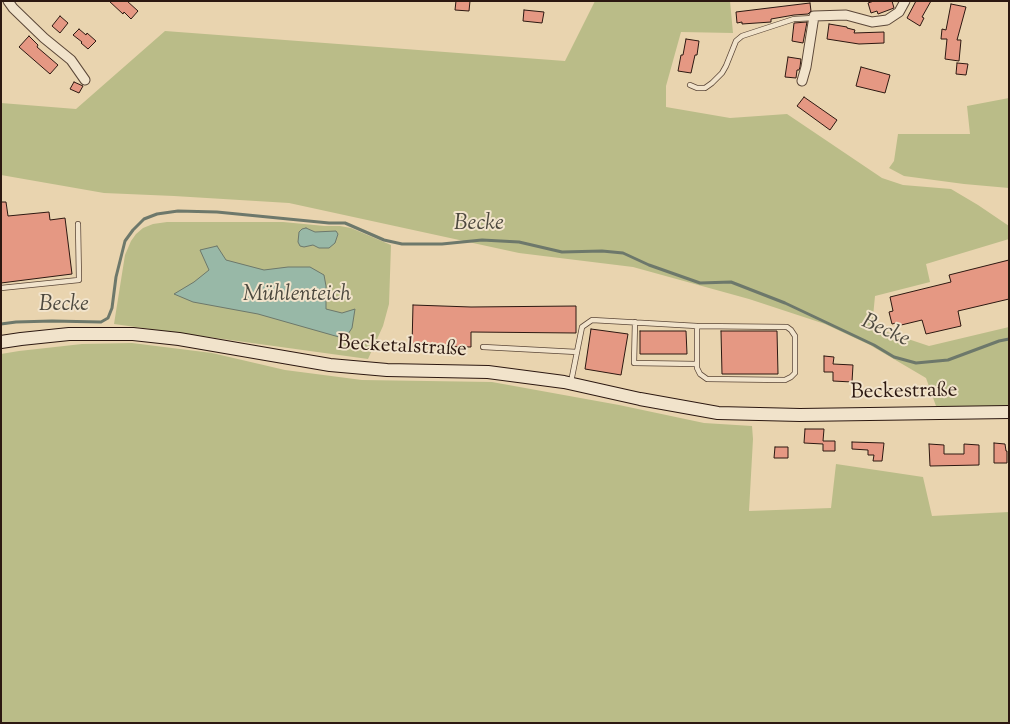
<!DOCTYPE html>
<html>
<head>
<meta charset="utf-8">
<style>
  body { margin:0 }
  #map { position:relative; width:1010px; height:724px; overflow:hidden; background:#e9d4af; font-family:"Sorts Mill Goudy",serif }
  canvas { display:block }
  .frame { position:absolute; inset:0; border:2px solid #2c1811; pointer-events:none }
</style>
</head>
<body>
<div id="map">
<canvas width="1010" height="724"></canvas>
<div class="frame"></div>
</div>
<script>
const ctx = document.querySelector('canvas').getContext('2d');
ctx.lineJoin = 'round';
function paint(path, color) { ctx.fillStyle = color; ctx.fill(path, 'evenodd'); }
const poly = rows => new Path2D(rows.map(r => 'M' + r).join(''));
function stroke(path, color, width, dash) { ctx.strokeStyle = color; ctx.lineWidth = width; ctx.lineCap = dash ? 'butt' : 'round'; ctx.setLineDash(dash || []); ctx.stroke(path); }
function write(font, color, halo, rows, align = 'center') {
  ctx.font = font + ' "Sorts Mill Goudy",serif'; ctx.lineWidth = 4; ctx.setLineDash([]); ctx.textBaseline = 'middle'; ctx.strokeStyle = halo; ctx.fillStyle = color; for (const [text, x, y, turn = 0] of rows) {
    ctx.save(); ctx.translate(x, y); ctx.rotate((+turn || 0) * Math.PI / 180); ctx.textAlign = isNaN(turn) ? turn : align; if (halo) ctx.strokeText(text, 0, 0); ctx.fillText(text, 0, 0); ctx.restore();
  }
}
const green = poly([
  [595,1,730,1,733,33,681,32,666,86,666,107,730,118,787,114,882,178,903,185,951,189,978,205,1009,226,1009,239,926,264,930,282,875,296,872,327,929,346,1009,327,1009,406,936,406,926,378,870,345,825,324,749,299,633,267,519,253,289,203,174,196,104,193,1,175,1,103,76,109,165,31,565,61],
  [1009,98,1009,188,964,184,904,176,889,168,894,161,898,134,970,134,967,106],
  [167,222,283,222,325,226,340,226,351,228,391,245,389,304,383,326,368,359,114,324,125,255,131,241,136,234,143,228,153,224],
  [132,343,212,353,285,370,362,380,492,382,619,405,704,423,752,426,753,439,749,511,831,508,836,464,923,477,932,516,1009,512,1009,723,1,723,1,354,19,351,82,344]
]);
const water = poly([
  [306,228,315,232,336,231,338,234,335,243,329,248,319,248,313,245,304,247,300,246,298,242,299,232,302,229,306,228],
  [217,246,226,260,264,270,288,267,310,267,324,275,326,286,326,309,342,313,355,309,352,328,348,334,339,337,258,314,193,302,174,294,194,282,209,270,200,250,217,246]
]);
const stream = poly([
  [1,324,16,322,52,321,101,322,108,318,112,308,116,277,125,241,133,230,144,219,157,214,178,211,217,212,329,223,345,223,384,240,402,244,442,244,482,240,519,242,562,252,602,251,623,253,649,265,700,283,731,282,785,303,874,345,894,357,916,363,948,360,999,341,1009,339]
]);
const building = poly([
  [109,1,127,1,138,11,131,19,124,12,123,14,109,1],
  [456,1,470,1,469,11,455,10,456,1],
  [874,1,892,1,894,8,878,14,877,11,871,13,868,3,874,1],
  [916,1,931,1,922,17,924,18,920,26,907,18,916,1],
  [810,3,811,11,808,14,794,15,771,19,771,22,742,24,742,22,737,23,736,12,810,3],
  [951,4,966,7,957,40,961,40,959,61,945,59,947,39,941,39,942,29,946,30,951,4],
  [524,10,544,12,542,23,523,21,524,10],
  [60,16,68,23,60,33,52,26,60,16],
  [807,22,803,43,792,41,794,23,807,22],
  [829,24,847,27,847,28,855,30,854,33,884,32,884,43,859,44,827,39,829,24],
  [79,29,86,35,87,33,96,41,88,49,81,43,82,42,73,35,79,29],
  [29,36,38,45,37,47,58,65,50,74,19,47,29,36],
  [686,39,699,41,697,55,695,55,691,73,678,71,681,55,683,55,686,39],
  [788,57,801,59,800,67,799,70,797,70,796,78,785,77,788,57],
  [957,63,968,64,966,75,956,74,957,63],
  [861,67,890,75,885,93,856,86,861,67],
  [74,82,83,86,79,93,70,89,74,82],
  [804,97,837,120,830,130,797,106,804,97],
  [1,202,6,202,8,216,49,212,50,220,65,218,72,274,1,283,1,202],
  [1009,260,1009,299,958,311,961,326,926,334,922,320,897,326,896,323,892,324,889,312,893,311,890,297,951,282,949,275,1009,260],
  [413,305,471,307,576,306,576,333,471,332,471,347,412,346,413,305],
  [591,329,628,334,621,375,585,369,591,329],
  [640,331,686,331,687,354,640,354,640,331],
  [721,331,777,331,778,374,722,374,721,331],
  [824,356,834,357,833,364,853,365,852,382,833,381,833,372,824,372,824,356],
  [805,429,824,429,823,441,835,441,835,451,823,451,823,444,804,443,805,429],
  [852,442,884,443,882,461,873,461,874,455,868,455,868,450,852,449,852,442],
  [994,443,1005,444,1006,451,1007,451,1007,463,994,463,994,443],
  [929,444,944,445,944,454,964,454,964,444,979,445,979,465,930,466,929,444],
  [775,447,788,447,788,458,774,458,775,447]
]);
const lane = poly([
  [690,85,697,88,705,88,712,83,722,73,726,66,736,41,742,36,794,19,814,18],
  [1,288,79,280,78,224],
  [635,322,634,363,697,364],
  [483,347,577,352],
  [571,382,582,327,592,320,697,326,787,327,791,330,795,336,795,373,791,377,785,380,707,379,700,374,697,368,697,326]
]);
const street = poly([
  [8,1,13,8,44,38,71,60,85,80],
  [802,81,806,67,814,16,846,15,872,22,887,20,899,12,905,1]
]);
const secondary = poly([
  [1,342,21,339,69,334,133,334,179,339,330,365,387,370,488,372,564,382,640,399,718,413,800,415,1009,412]
]);
const streetNames = [
  ["Becketalstraße",402,348,3],
  ["Beckestraße",904,393,-1]
];
const waterNames = [
  ["Becke",479,225],
  ["Mühlenteich",297,296],
  ["Becke",64,306],
  ["Becke",885,332,24]
];
paint(green, '#babc88');
paint(water, '#98b8a7');
stroke(water, '#6d786b', 1);
stroke(stream, '#6d786b', 3);
paint(building, '#e59883');
stroke(building, '#2c1811', 1);
stroke(lane, '#5b4738', 6);
stroke(street, '#5b4738', 11);
stroke(secondary, '#2c1811', 14);
stroke(lane, '#f1e3cb', 4.5);
stroke(street, '#f1e3cb', 9);
stroke(secondary, '#f1e3cb', 12);
write('21px', '#2c1811', '#f1e3cb', streetNames);
write('italic 22px', '#4c483e', '#f1e3cb', waterNames);
</script>
</body>
</html>
